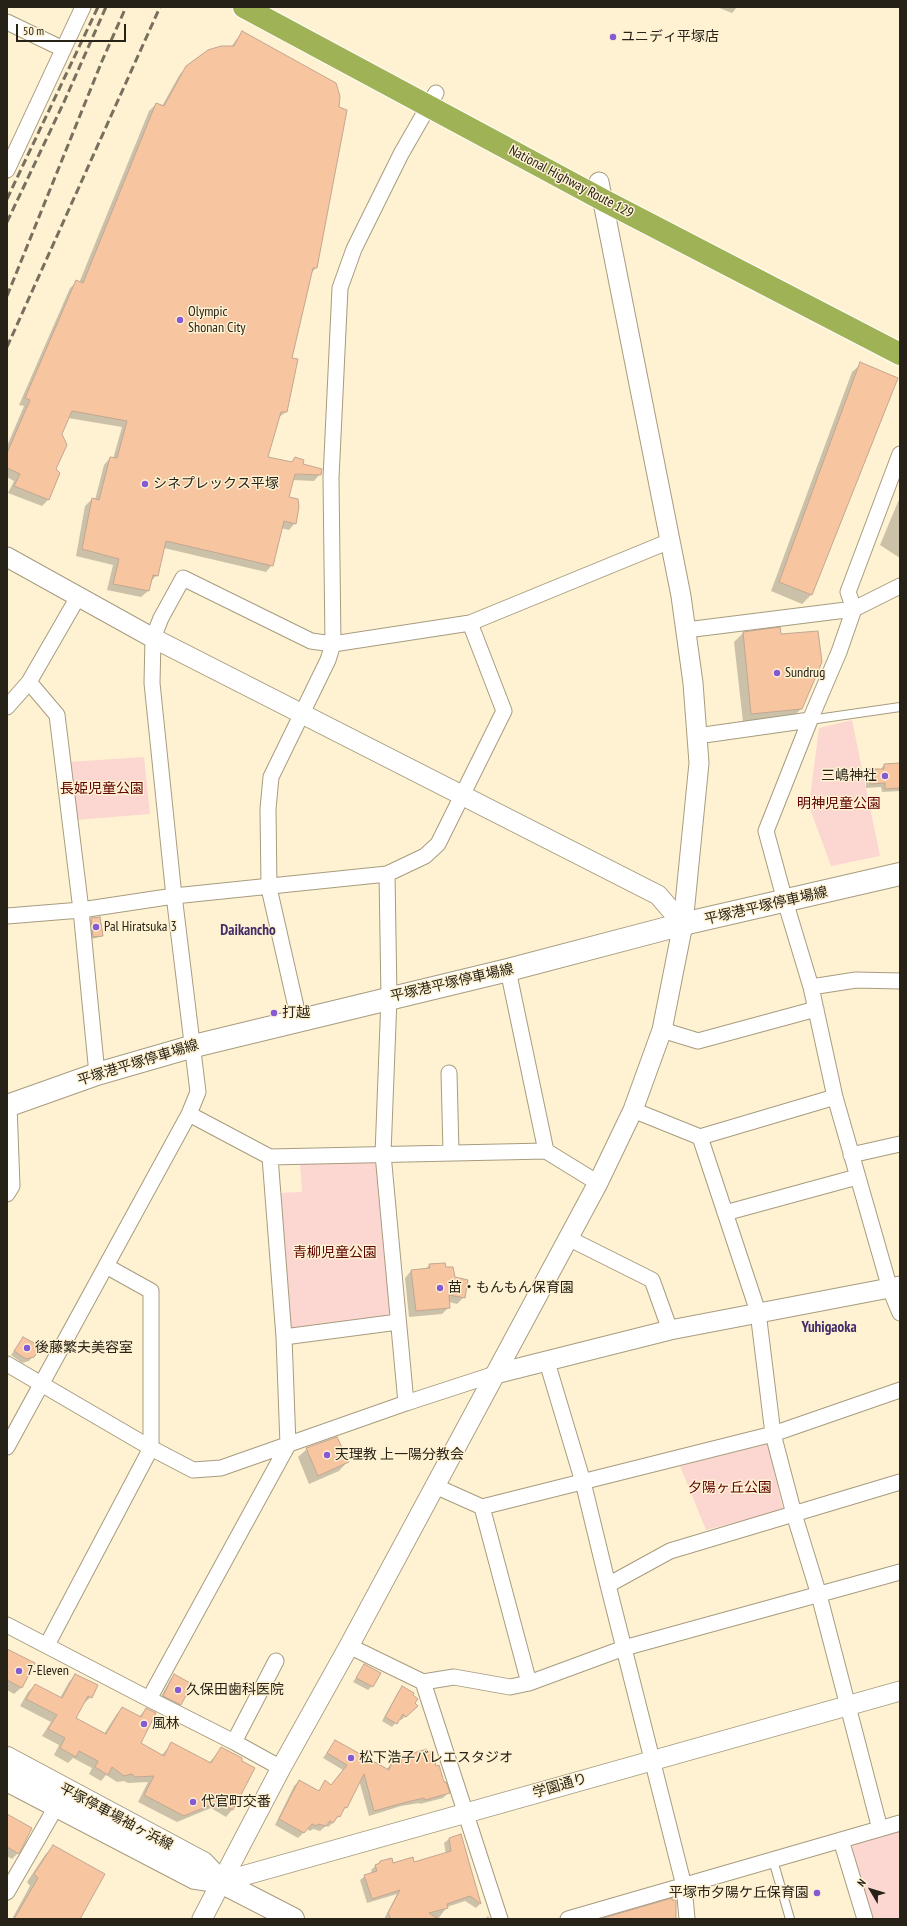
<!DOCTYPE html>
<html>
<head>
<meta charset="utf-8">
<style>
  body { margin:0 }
  #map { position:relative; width:907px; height:1926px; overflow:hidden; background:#fef2d3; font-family:"PT Sans Narrow",sans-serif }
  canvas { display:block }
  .frame { position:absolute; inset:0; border:8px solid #272217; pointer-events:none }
  .north { position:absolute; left:851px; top:1870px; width:40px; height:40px; -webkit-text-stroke:3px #fef2d3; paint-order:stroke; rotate:308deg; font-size:11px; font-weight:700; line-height:16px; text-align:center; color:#272217 }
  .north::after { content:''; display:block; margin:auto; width:14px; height:18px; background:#272217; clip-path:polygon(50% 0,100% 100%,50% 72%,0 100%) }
  .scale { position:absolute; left:16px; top:24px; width:110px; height:18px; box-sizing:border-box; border:2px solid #272217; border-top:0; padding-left:5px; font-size:12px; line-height:14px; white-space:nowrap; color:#272217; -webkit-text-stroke:3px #fef2d3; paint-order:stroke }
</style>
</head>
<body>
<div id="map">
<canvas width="907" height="1926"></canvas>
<div class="frame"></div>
<div class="north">N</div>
<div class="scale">50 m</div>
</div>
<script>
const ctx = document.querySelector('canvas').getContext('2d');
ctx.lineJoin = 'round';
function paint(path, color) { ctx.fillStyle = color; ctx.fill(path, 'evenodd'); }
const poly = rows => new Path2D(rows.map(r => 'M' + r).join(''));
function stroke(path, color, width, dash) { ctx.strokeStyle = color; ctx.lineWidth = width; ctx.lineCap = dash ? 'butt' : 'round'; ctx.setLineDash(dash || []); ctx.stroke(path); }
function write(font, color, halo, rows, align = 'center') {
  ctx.font = font + ' "PT Sans Narrow","Noto Sans JP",sans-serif'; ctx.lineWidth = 3; ctx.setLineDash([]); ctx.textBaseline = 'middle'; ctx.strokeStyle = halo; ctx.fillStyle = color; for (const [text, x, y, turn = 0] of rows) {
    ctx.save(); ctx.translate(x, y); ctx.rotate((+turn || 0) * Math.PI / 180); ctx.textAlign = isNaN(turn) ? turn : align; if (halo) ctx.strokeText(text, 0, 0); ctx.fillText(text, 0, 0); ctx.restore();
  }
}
const green = poly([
  [852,720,880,856,831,866,809,806,819,728],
  [144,757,150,814,76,820,68,762],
  [300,1163,375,1163,378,1167,391,1313,388,1316,292,1330,290,1327,279,1193,302,1192],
  [768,1444,783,1510,706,1530,680,1466],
  [900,1830,900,1919,871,1919,852,1848,854,1843]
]);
const shadow = poly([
  [717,7,737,7,732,13],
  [242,32,316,268,311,273,291,358,286,412,278,418,267,457,291,463,295,458,302,465,320,474,314,481,292,480,288,497,295,523,289,530,281,528,272,565,266,572,164,548,157,575,150,582,148,591,141,597,107,590,113,565,76,556,85,506,92,499,95,500,104,465,110,458,113,459,122,427,68,418,61,434,55,470,59,473,48,500,42,506,8,493,14,481,7,477,7,446,24,406,19,405,70,288,77,282,79,283,149,111,156,104,162,106,180,74,187,67,231,47],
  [290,472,308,473,313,475,290,474],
  [861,364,897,378,811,595,802,604,771,591,852,372],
  [900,497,900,558,880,545],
  [779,628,802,708,793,717,743,722,734,642,743,633],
  [900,764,900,791,882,792,881,787,866,788,866,775,870,770,880,770,884,765],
  [91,919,102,936,100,937,91,939,90,921],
  [429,1265,445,1268,454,1278,464,1297,457,1304,449,1302,449,1307,442,1314,409,1317,405,1278,411,1271,425,1270],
  [23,1338,33,1356,29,1361,22,1363,11,1355],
  [307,1449,347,1462,339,1471,309,1484,298,1457],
  [7,1650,33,1663,21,1688,14,1694,7,1690],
  [364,1666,372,1686,368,1690,353,1682],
  [75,1675,91,1697,83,1704,75,1718,104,1734,116,1715,122,1708,139,1717,146,1709,140,1743,162,1755,172,1743,209,1763,221,1749,254,1768,232,1810,226,1817,211,1808,177,1822,138,1802,148,1782,128,1783,124,1781,117,1782,106,1775,101,1781,89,1774,92,1768,73,1758,68,1763,54,1755,59,1745,42,1736,51,1722,20,1706,28,1692,35,1685,60,1698,69,1682],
  [174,1675,180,1704,176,1708,159,1700,170,1680],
  [402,1687,413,1703,413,1710,401,1720,399,1719,392,1727,382,1721,398,1692],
  [335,1741,386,1770,394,1760,436,1767,448,1793,443,1798,420,1804,419,1803,401,1806,369,1816,359,1780,346,1807,334,1822,328,1827,326,1826,320,1831,313,1829,310,1831,307,1829,298,1838,275,1825,294,1786,299,1781,318,1792,325,1781,331,1785,343,1770,323,1758],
  [7,1815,18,1853,12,1859,7,1856],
  [460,1835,480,1904,476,1908,465,1901,447,1907,438,1919,384,1919,397,1894,367,1903,360,1880,365,1876,372,1873,371,1870,380,1862,392,1864,414,1863,446,1854,444,1843,449,1839],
  [53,1847,80,1919,12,1919,30,1886,27,1882,45,1855],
  [488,1916,490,1919,485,1919]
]);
const building = poly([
  [242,31,336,83,340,96,339,107,347,110,317,268,313,268,292,358,298,359,287,412,281,412,268,457,292,462,295,457,304,460,303,464,322,469,321,475,295,474,289,497,298,499,299,507,296,524,284,521,273,566,166,541,158,576,153,575,149,591,113,584,119,559,82,549,92,498,99,500,110,457,117,458,127,421,72,411,62,434,67,445,56,469,60,473,49,500,14,486,20,474,7,468,7,453,30,400,25,398,76,280,83,283,156,103,164,106,186,66,208,50,221,46,234,46,242,31],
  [860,362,898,378,812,595,779,582,860,362],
  [780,627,781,634,818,631,822,662,802,709,751,714,743,632,780,627],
  [900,763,900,788,885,789,885,783,870,784,869,769,884,769,884,764,900,763],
  [100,917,103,936,93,937,91,918,100,917],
  [445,1263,446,1267,453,1267,455,1277,468,1280,465,1298,449,1295,450,1308,416,1311,411,1270,430,1268,429,1264,445,1263],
  [23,1337,36,1344,36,1346,40,1349,34,1357,26,1359,14,1351,23,1337],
  [337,1437,349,1462,318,1476,306,1448,337,1437],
  [7,1649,35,1663,22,1688,7,1680,7,1649],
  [364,1664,381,1673,373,1687,356,1678,364,1664],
  [75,1674,98,1685,92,1698,88,1696,76,1718,106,1734,122,1707,141,1717,146,1708,156,1713,141,1743,164,1756,171,1742,211,1763,221,1747,242,1758,242,1761,255,1768,233,1810,218,1802,184,1816,144,1795,154,1776,135,1777,132,1774,124,1776,112,1767,108,1775,95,1767,98,1761,79,1751,76,1757,60,1748,65,1738,48,1729,57,1715,26,1699,35,1684,62,1698,75,1674],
  [174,1674,192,1684,181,1705,163,1696,174,1674],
  [402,1686,414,1693,413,1695,418,1699,415,1703,418,1706,406,1717,403,1714,397,1724,385,1717,402,1686],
  [335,1740,389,1770,393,1759,427,1749,428,1752,432,1751,436,1766,439,1765,444,1782,446,1782,450,1793,425,1800,424,1798,407,1802,374,1811,364,1774,347,1808,345,1807,340,1817,338,1816,333,1823,330,1821,326,1826,318,1824,316,1826,312,1824,304,1833,279,1819,299,1780,319,1791,325,1780,331,1785,347,1765,327,1753,335,1740],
  [7,1814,32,1828,19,1854,7,1847,7,1814],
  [461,1834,481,1904,470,1896,447,1904,448,1908,429,1913,438,1919,391,1919,388,1913,400,1890,372,1899,364,1875,377,1871,375,1865,380,1863,380,1861,392,1858,393,1863,413,1857,414,1862,451,1851,449,1838,461,1834],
  [53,1845,105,1874,80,1919,14,1919,38,1878,34,1874,53,1845],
  [672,1898,672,1900,676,1900,676,1919,600,1919,672,1898]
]);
const service = poly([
  [810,720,900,707],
  [773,1860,790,1919]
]);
const minor = poly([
  [7,22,63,49],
  [7,170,83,7],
  [900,454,848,592,854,609,839,652,810,720,766,831,785,901,811,987,835,1097,890,1289,900,1313],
  [686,630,854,609,900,586],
  [29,682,57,715,81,910,97,1074],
  [7,707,29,682,78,597],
  [697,736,810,720],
  [387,874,389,998,383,1154,406,1403],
  [7,916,81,910,174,896,387,874,425,856,438,844,504,711,470,623],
  [508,970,546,1151],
  [811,987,856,980,900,981],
  [299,1020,269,888,268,809,271,777,328,660,333,644,331,478,340,288,354,249,401,154,436,93],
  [662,1030,698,1041,816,1009],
  [449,1073,451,1152],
  [633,1110,700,1137,758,1312,773,1434,794,1514,819,1595,880,1829],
  [700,1137,835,1097],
  [851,1155,900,1144],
  [270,1157,546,1151,598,1183],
  [7,1194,12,1186,9,1105],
  [725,1213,857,1177],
  [568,1238,652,1280,670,1330],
  [284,1337,398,1322],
  [547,1362,583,1482,608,1585,684,1886,687,1919],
  [7,1364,151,1448,193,1470,221,1468,406,1403,495,1374],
  [7,1447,189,1114,198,1092,173,887,152,683,153,638,161,618,183,578,311,641,333,644,470,623,670,541],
  [435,1486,482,1507,773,1434,900,1390],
  [482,1507,529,1683],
  [608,1585,670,1551,900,1482],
  [7,1625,149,1699,234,1742,281,1768],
  [47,1645,151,1448,151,1291,106,1266],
  [349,1646,423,1682,454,1677,510,1687,529,1683,624,1648,900,1572],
  [423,1682,500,1919],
  [149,1699,288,1445,284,1337,270,1157,189,1114],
  [234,1742,276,1661],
  [841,1840,865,1919],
  [7,1892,56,1807],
  [568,1919,900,1823]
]);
const tertiary = poly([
  [7,557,153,638,658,895,683,924],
  [495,1374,670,1330,900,1286],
  [221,1882,900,1691],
  [202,1919,281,1768,349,1646,598,1183,633,1110,662,1030,683,924,699,763,693,683,681,596,599,182]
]);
const secondary = poly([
  [7,1106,97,1074,194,1046,508,970,683,924,900,874],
  [7,1758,203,1863,221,1882],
  [7,1780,195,1878,221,1882,293,1919]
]);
const trunk = poly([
  [244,7,603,200,900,354]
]);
const rail = poly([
  [7,199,98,7],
  [7,222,64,102,106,7],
  [7,296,102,61,126,7],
  [7,347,160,7]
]);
const markers = [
  [613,37,4,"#855ad3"],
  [180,320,4,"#855ad3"],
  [145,484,4,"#855ad3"],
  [777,673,4,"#855ad3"],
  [885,776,4,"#855ad3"],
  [96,927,4,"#855ad3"],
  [274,1013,4,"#855ad3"],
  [440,1288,4,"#855ad3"],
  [27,1348,4,"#855ad3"],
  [327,1455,4,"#855ad3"],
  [19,1671,4,"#855ad3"],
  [178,1690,4,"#855ad3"],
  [144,1724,4,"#855ad3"],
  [351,1758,4,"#855ad3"],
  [193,1802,4,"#855ad3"],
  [817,1893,4,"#855ad3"]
];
const poiNames = [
  ["ユニディ平塚店",621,37],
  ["Olympic",188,312],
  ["Shonan City",188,328],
  ["シネプレックス平塚",153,484],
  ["Sundrug",785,673],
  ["三嶋神社",877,776,"right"],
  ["Pal Hiratsuka 3",104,927],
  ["打越",282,1013],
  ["苗・もんもん保育園",448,1288],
  ["後藤繁夫美容室",35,1348],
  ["天理教 上一陽分教会",335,1455],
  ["7-Eleven",27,1671],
  ["久保田歯科医院",186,1690],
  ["風林",152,1724],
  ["松下浩子バレエスタジオ",359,1758],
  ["代官町交番",201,1802],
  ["平塚市夕陽ケ丘保育園",809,1893,"right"]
];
const streetNames = [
  ["National Highway Route 129",571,182,28],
  ["平塚港平塚停車場線",766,906,-13],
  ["平塚港平塚停車場線",452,983,-13],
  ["平塚港平塚停車場線",138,1063,-17],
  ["学園通り",560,1786,-16],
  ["平塚停車場袖ヶ浜線",116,1817,28]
];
const parkNames = [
  ["長姫児童公園",102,789],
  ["明神児童公園",839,804],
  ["青柳児童公園",335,1253],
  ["夕陽ヶ丘公園",730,1488]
];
const neighbourhoodNames = [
  ["Daikancho",248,931],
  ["Yuhigaoka",829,1328]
];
paint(green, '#fcd6d0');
paint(shadow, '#0003');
paint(building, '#f7c5a0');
stroke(building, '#c1a692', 1);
stroke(service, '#a79c7f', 10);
stroke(minor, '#a79c7f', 17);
stroke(tertiary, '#a79c7f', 21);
stroke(secondary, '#a79c7f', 24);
stroke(trunk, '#fff', 24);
stroke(service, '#fff', 8);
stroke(minor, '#fff', 15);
stroke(tertiary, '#fff', 19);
stroke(secondary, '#fff', 22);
stroke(trunk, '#a0b256', 22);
stroke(rail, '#78705e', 3, [8, 4]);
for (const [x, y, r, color] of markers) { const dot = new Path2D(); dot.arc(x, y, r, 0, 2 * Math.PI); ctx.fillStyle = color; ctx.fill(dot); stroke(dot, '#fef2d3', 1.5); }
write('14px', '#272217', '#fef2d3', poiNames, 'left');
write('14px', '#272217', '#fef2d3', streetNames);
write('14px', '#5f0002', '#fef2d3', parkNames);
write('bold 15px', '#422d68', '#fef2d3', neighbourhoodNames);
</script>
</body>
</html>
